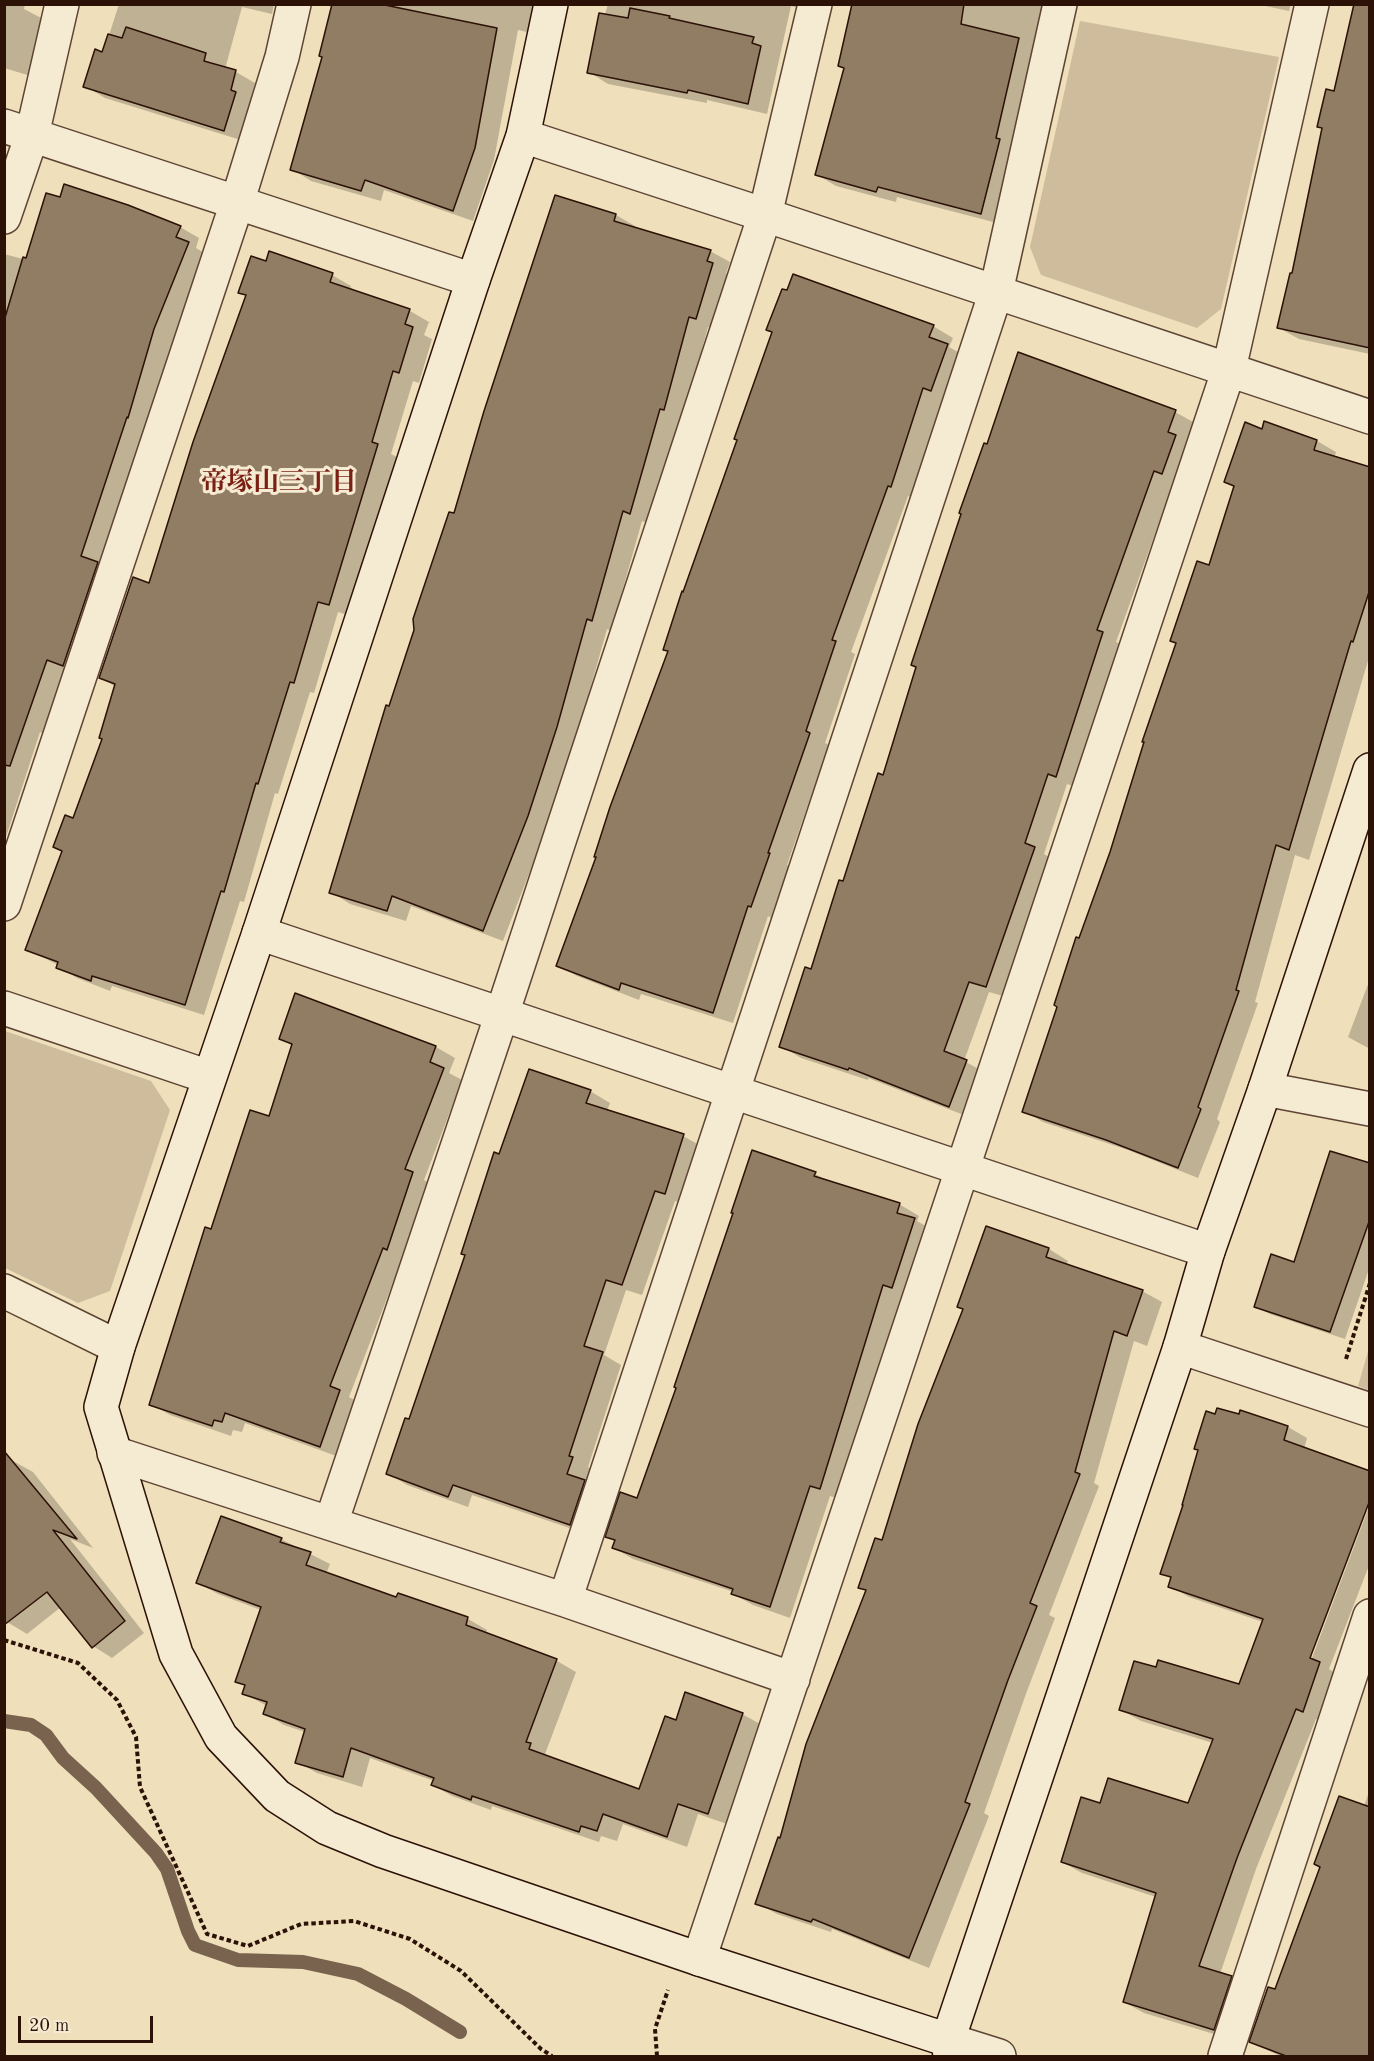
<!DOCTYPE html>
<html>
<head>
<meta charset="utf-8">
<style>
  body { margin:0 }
  #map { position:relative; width:1374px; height:2061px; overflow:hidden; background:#efdfba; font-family:"Old Standard TT",serif }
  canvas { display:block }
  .frame { position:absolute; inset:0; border:6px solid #2c1107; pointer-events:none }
  .scale { position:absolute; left:18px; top:2016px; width:135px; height:27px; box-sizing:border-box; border:3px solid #2c1107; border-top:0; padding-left:8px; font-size:18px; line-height:21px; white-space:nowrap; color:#2c1107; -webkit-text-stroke:4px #f5ead2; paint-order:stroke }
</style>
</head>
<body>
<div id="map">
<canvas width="1374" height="2061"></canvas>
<div class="frame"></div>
<div class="scale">20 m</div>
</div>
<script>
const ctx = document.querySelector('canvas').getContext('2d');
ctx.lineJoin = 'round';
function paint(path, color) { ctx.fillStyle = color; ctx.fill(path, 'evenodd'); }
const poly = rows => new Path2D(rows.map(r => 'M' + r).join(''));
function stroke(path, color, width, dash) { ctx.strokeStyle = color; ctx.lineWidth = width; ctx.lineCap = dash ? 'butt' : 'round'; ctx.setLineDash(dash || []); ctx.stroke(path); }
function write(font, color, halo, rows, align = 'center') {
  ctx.font = font + ' "Old Standard TT","Noto Serif JP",serif'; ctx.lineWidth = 6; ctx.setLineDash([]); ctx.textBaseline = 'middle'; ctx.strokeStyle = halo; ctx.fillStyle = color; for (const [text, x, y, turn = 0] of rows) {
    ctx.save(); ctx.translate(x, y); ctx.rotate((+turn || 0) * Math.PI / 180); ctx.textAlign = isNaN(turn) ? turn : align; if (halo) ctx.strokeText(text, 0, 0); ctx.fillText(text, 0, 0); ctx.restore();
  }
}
const green = poly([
  [1080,21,1279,57,1221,309,1197,328,1041,275,1030,247],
  [5,1031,151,1081,170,1110,110,1291,78,1303,5,1268],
  [1369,1348,1369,1390,1358,1386]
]);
const shadow = poly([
  [4,4,25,4,24,9,51,23,34,77,4,68],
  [119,4,274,4,272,14,242,7,225,69,236,72,255,83,250,102,255,105,244,141,105,98,85,86,103,54],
  [333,4,537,4,531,33,518,30,494,160,473,221,384,190,381,201,311,181,292,169,324,57],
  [608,4,804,4,803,9,791,6,767,114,707,100,707,103,608,84,589,72],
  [854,4,1051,4,1001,224,897,197,896,202,836,186,816,174,845,69,839,66],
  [1256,4,1291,4,1289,11],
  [1370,64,1370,354,1299,339,1279,328,1293,275,1324,129,1319,127,1336,93],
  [556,197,616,215,635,226,635,228,710,251,730,262,726,273,732,276,716,329,708,327,683,420,680,419,649,524,642,521,611,631,607,629,576,739,547,827,503,941,411,906,406,921,350,904,331,892],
  [180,227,199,238,196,248,208,255,173,340,148,428,44,734,40,732,4,843,4,254,27,260],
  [267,263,332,275,351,286,350,291,410,311,429,322,424,335,432,339,419,383,413,381,391,454,397,457,348,615,338,612,314,693,310,692,278,794,275,793,244,902,240,901,204,1015,112,986,110,991,77,978,58,967,58,965,27,949,105,742,100,738,116,687,101,678,150,585,247,296,240,292],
  [933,326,953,338,949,347,967,357,951,401,943,398,911,497,908,496,851,652,855,654,825,743,829,745,787,865,789,866,771,918,768,916,733,1023,641,994,639,1000,577,976,557,965],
  [1175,412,1195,423,1181,484,1174,481,1116,642,1122,645,1076,787,1067,784,1044,854,1054,860,1006,997,989,992,964,1061,986,1073,969,1117,868,1078,868,1080,801,1058,781,1046,812,971,884,777],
  [1263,431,1317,441,1336,452,1334,458,1370,469,1370,654,1309,860,1295,855,1255,1002,1258,1003,1217,1119,1220,1122,1198,1178,1128,1150,1043,1122,1024,1111,1080,939,1210,567,1235,487,1226,482],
  [1370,979,1370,1049,1348,1037],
  [295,995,436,1047,455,1058,449,1073,462,1080,424,1180,431,1184,349,1397,358,1402,339,1457,245,1423,242,1432,233,1430,231,1436,170,1415,151,1404,212,1230,270,1118,293,1046,281,1039],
  [590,1091,610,1103,607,1111,683,1136,703,1147,685,1204,675,1201,642,1295,626,1290,604,1355,621,1365,588,1467,592,1470,590,1535,472,1495,468,1507,407,1485,387,1473,410,1421,500,1156],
  [1370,1165,1370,1266,1345,1339,1270,1314,1255,1306,1295,1263],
  [815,1174,830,1182,899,1204,919,1216,917,1221,934,1231,912,1299,903,1295,840,1499,830,1496,790,1618,753,1605,733,1594,734,1592,633,1559,614,1548,616,1542,607,1537,638,1500],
  [987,1228,1049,1249,1068,1261,1066,1266,1142,1291,1162,1302,1147,1346,1134,1341,1094,1483,1099,1486,1049,1615,1055,1618,1027,1691,984,1813,989,1816,929,1968,832,1929,831,1932,777,1914,757,1903,867,1591,860,1587,883,1542,964,1310],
  [1241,1412,1288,1427,1307,1438,1304,1449,1306,1665,1309,1666,1370,1504,1370,1563,1329,1669,1339,1675,1323,1722,1316,1719,1256,1869,1220,1974,1231,1977,1251,1988,1234,2040,1144,2013,1124,2002,1156,1897,1082,1873,1062,1862,1101,1805,1189,1805,1213,1743,1141,1721,1121,1710,1240,1686,1263,1622,1189,1597,1170,1586,1172,1579,1162,1573,1216,1415,1240,1416],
  [13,1461,33,1472,93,1548,70,1539,144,1633,112,1658,93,1646,61,1607,27,1634,7,1622,4,1468],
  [281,1539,330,1564,326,1574,397,1599,399,1595,468,1619,487,1630,486,1634,557,1661,576,1672,545,1754,550,1756,549,1758,640,1791,677,1722,742,1714,762,1725,727,1824,698,1814,687,1847,623,1824,617,1841,601,1836,599,1842,492,1806,491,1810,452,1796,433,1785,434,1781,370,1758,362,1787,317,1773,297,1762,305,1732,284,1725,265,1714,267,1706,243,1693,246,1686,237,1681,261,1610,218,1594,198,1583],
  [1370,1789,1370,2056,1280,2056,1251,2042,1364,1806]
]);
const stream = poly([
  [4,1721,31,1725,46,1735,63,1758,96,1788,156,1853,167,1869,188,1931,195,1945,238,1960,303,1962,358,1974,406,1999,460,2032]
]);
const building = poly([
  [332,4,380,4,497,28,475,148,453,211,365,180,361,191,290,170,322,57,319,56,332,4],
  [852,4,964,4,961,24,1019,38,996,138,1000,139,981,214,878,187,876,192,815,175,844,68,838,66,852,4],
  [1354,4,1370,4,1370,348,1277,328,1290,273,1292,273,1322,128,1317,127,1326,89,1334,91,1354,4],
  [630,8,670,16,669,18,754,37,752,43,761,46,748,104,688,90,687,93,587,73,599,13,628,18,630,8],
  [126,27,206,53,204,61,236,70,231,90,236,92,224,131,83,87,95,49,102,52,108,34,122,38,126,27],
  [64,184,128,205,181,226,176,237,189,242,154,329,128,418,127,417,81,556,98,562,63,666,47,660,10,766,4,765,4,321,23,257,26,258,46,193,60,197,64,184],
  [555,195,616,214,614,221,711,250,707,261,713,263,696,319,689,317,664,410,660,409,630,514,623,511,592,621,587,619,557,727,528,816,483,931,392,896,387,911,329,893,386,705,389,706,414,630,413,619,449,512,454,513,484,411,555,195],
  [269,251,333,273,330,282,410,309,405,324,413,327,399,373,393,371,372,442,378,444,329,605,318,602,294,683,290,682,258,784,256,783,224,892,221,891,185,1005,92,976,91,981,56,968,58,962,25,950,62,851,53,847,65,815,73,818,102,739,99,738,115,684,99,678,133,577,149,583,193,442,246,295,238,293,251,256,266,261,269,251],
  [793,274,934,325,929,337,948,344,931,391,923,388,891,487,888,486,832,640,836,641,806,731,810,733,768,853,770,853,751,907,748,906,713,1013,621,983,619,990,556,966,596,857,594,857,610,807,668,651,663,650,682,591,683,592,737,440,734,439,772,332,766,330,782,289,787,290,793,274],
  [1018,352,1176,410,1168,432,1176,435,1162,474,1154,471,1097,630,1103,632,1056,777,1048,774,1025,843,1035,847,986,987,969,982,944,1051,967,1060,949,1107,849,1068,848,1070,779,1047,805,967,811,969,839,880,843,881,878,773,883,775,916,667,911,665,961,514,959,513,984,443,987,444,1018,352],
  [1264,421,1317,440,1314,450,1370,467,1370,589,1353,642,1351,641,1289,850,1276,845,1236,990,1239,991,1198,1107,1201,1109,1178,1168,1106,1140,1022,1112,1057,1007,1054,1005,1076,937,1079,938,1110,852,1144,742,1142,742,1176,643,1170,641,1197,561,1209,565,1234,486,1224,482,1245,422,1262,429,1264,421],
  [295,993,436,1046,430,1062,444,1068,405,1169,413,1172,387,1250,383,1248,330,1386,340,1390,320,1447,225,1413,222,1422,214,1420,212,1426,149,1405,205,1227,211,1229,250,1110,269,1116,292,1044,279,1039,295,993],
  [529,1069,591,1090,586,1103,684,1134,665,1194,655,1191,622,1285,606,1280,584,1346,603,1352,569,1456,573,1457,567,1474,585,1480,570,1525,453,1485,448,1497,386,1474,405,1418,409,1419,465,1255,461,1254,494,1152,499,1154,529,1069],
  [752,1150,816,1172,814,1176,900,1203,897,1213,915,1218,892,1288,883,1285,820,1489,810,1486,770,1607,731,1594,733,1589,612,1548,615,1540,605,1537,620,1492,637,1498,676,1388,674,1387,733,1213,731,1213,752,1150],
  [1330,1151,1370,1163,1370,1219,1330,1332,1254,1307,1271,1254,1294,1262,1330,1151],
  [986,1226,1049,1248,1046,1257,1143,1290,1127,1336,1114,1331,1075,1472,1080,1474,1030,1603,1037,1606,1008,1680,965,1802,970,1804,909,1958,813,1919,811,1922,755,1904,778,1837,780,1838,806,1744,866,1590,858,1588,875,1538,882,1540,918,1424,963,1309,957,1307,986,1226],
  [1217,1408,1239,1414,1240,1410,1288,1426,1284,1440,1370,1471,1370,1500,1310,1658,1320,1662,1303,1712,1296,1709,1237,1858,1199,1966,1232,1976,1214,2030,1123,2002,1156,1893,1061,1862,1081,1797,1100,1803,1108,1778,1188,1803,1213,1739,1119,1710,1134,1661,1156,1667,1158,1660,1239,1684,1263,1619,1168,1587,1171,1577,1160,1574,1183,1505,1182,1505,1198,1450,1194,1449,1206,1411,1215,1414,1217,1408],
  [4,1451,77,1539,53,1530,125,1621,92,1648,47,1592,4,1625,4,1451],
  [221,1516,282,1538,280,1542,311,1552,306,1565,396,1597,398,1593,468,1617,466,1625,557,1659,526,1742,531,1743,529,1749,639,1789,665,1716,676,1720,685,1692,743,1713,708,1814,678,1804,667,1837,603,1814,597,1831,581,1826,579,1832,472,1796,471,1800,431,1785,434,1778,351,1748,343,1777,295,1763,305,1729,263,1714,267,1702,242,1694,245,1685,235,1682,261,1607,196,1583,221,1516],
  [1339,1796,1370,1807,1370,2056,1286,2056,1249,2042,1268,1987,1275,1989,1320,1867,1314,1864,1339,1796]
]);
const path = poly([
  [1346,1359,1370,1283],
  [4,1640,78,1663,117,1700,136,1737,140,1787,207,1934,248,1946,301,1924,354,1921,410,1939,461,1971,541,2049,552,2056],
  [657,2056,655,2029,668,1990]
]);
const street = poly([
  [4,126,473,280],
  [523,136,765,215,1370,417],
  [4,217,32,135,62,4],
  [4,904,237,203,282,57,294,4],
  [259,933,1208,1251],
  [4,1008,209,1077],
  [1265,1089,1370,1109],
  [4,1291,118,1347],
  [1180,1347,1370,1410],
  [114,1453,565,1600,793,1679],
  [331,1523,502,1014,765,215,815,4],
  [565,1600,996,292,1060,4],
  [699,1959,1229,369,1312,4],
  [948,2040,999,2056],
  [1225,2056,1370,1616]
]);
const secondary = poly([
  [551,4,523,136,473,280,259,933,118,1347,101,1407,176,1654,221,1737,277,1796,327,1828,383,1851,699,1959,948,2040],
  [950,2056,948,2040,1180,1347,1208,1251,1265,1089,1370,770]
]);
const neighbourhoodNames = [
  ["帝塚山三丁目",279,483]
];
paint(green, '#cebc9c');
paint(shadow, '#0003');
stroke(stream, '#79634e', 14);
paint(building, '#917c64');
stroke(building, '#2c1107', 1.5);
stroke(street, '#5d4434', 36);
stroke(secondary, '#2c1107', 36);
stroke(path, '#2c1107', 4, [4.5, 3]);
stroke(street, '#f5ead2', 33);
stroke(secondary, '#f5ead2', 33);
write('bold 26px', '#7a1f14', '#f5ead2', neighbourhoodNames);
</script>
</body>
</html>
